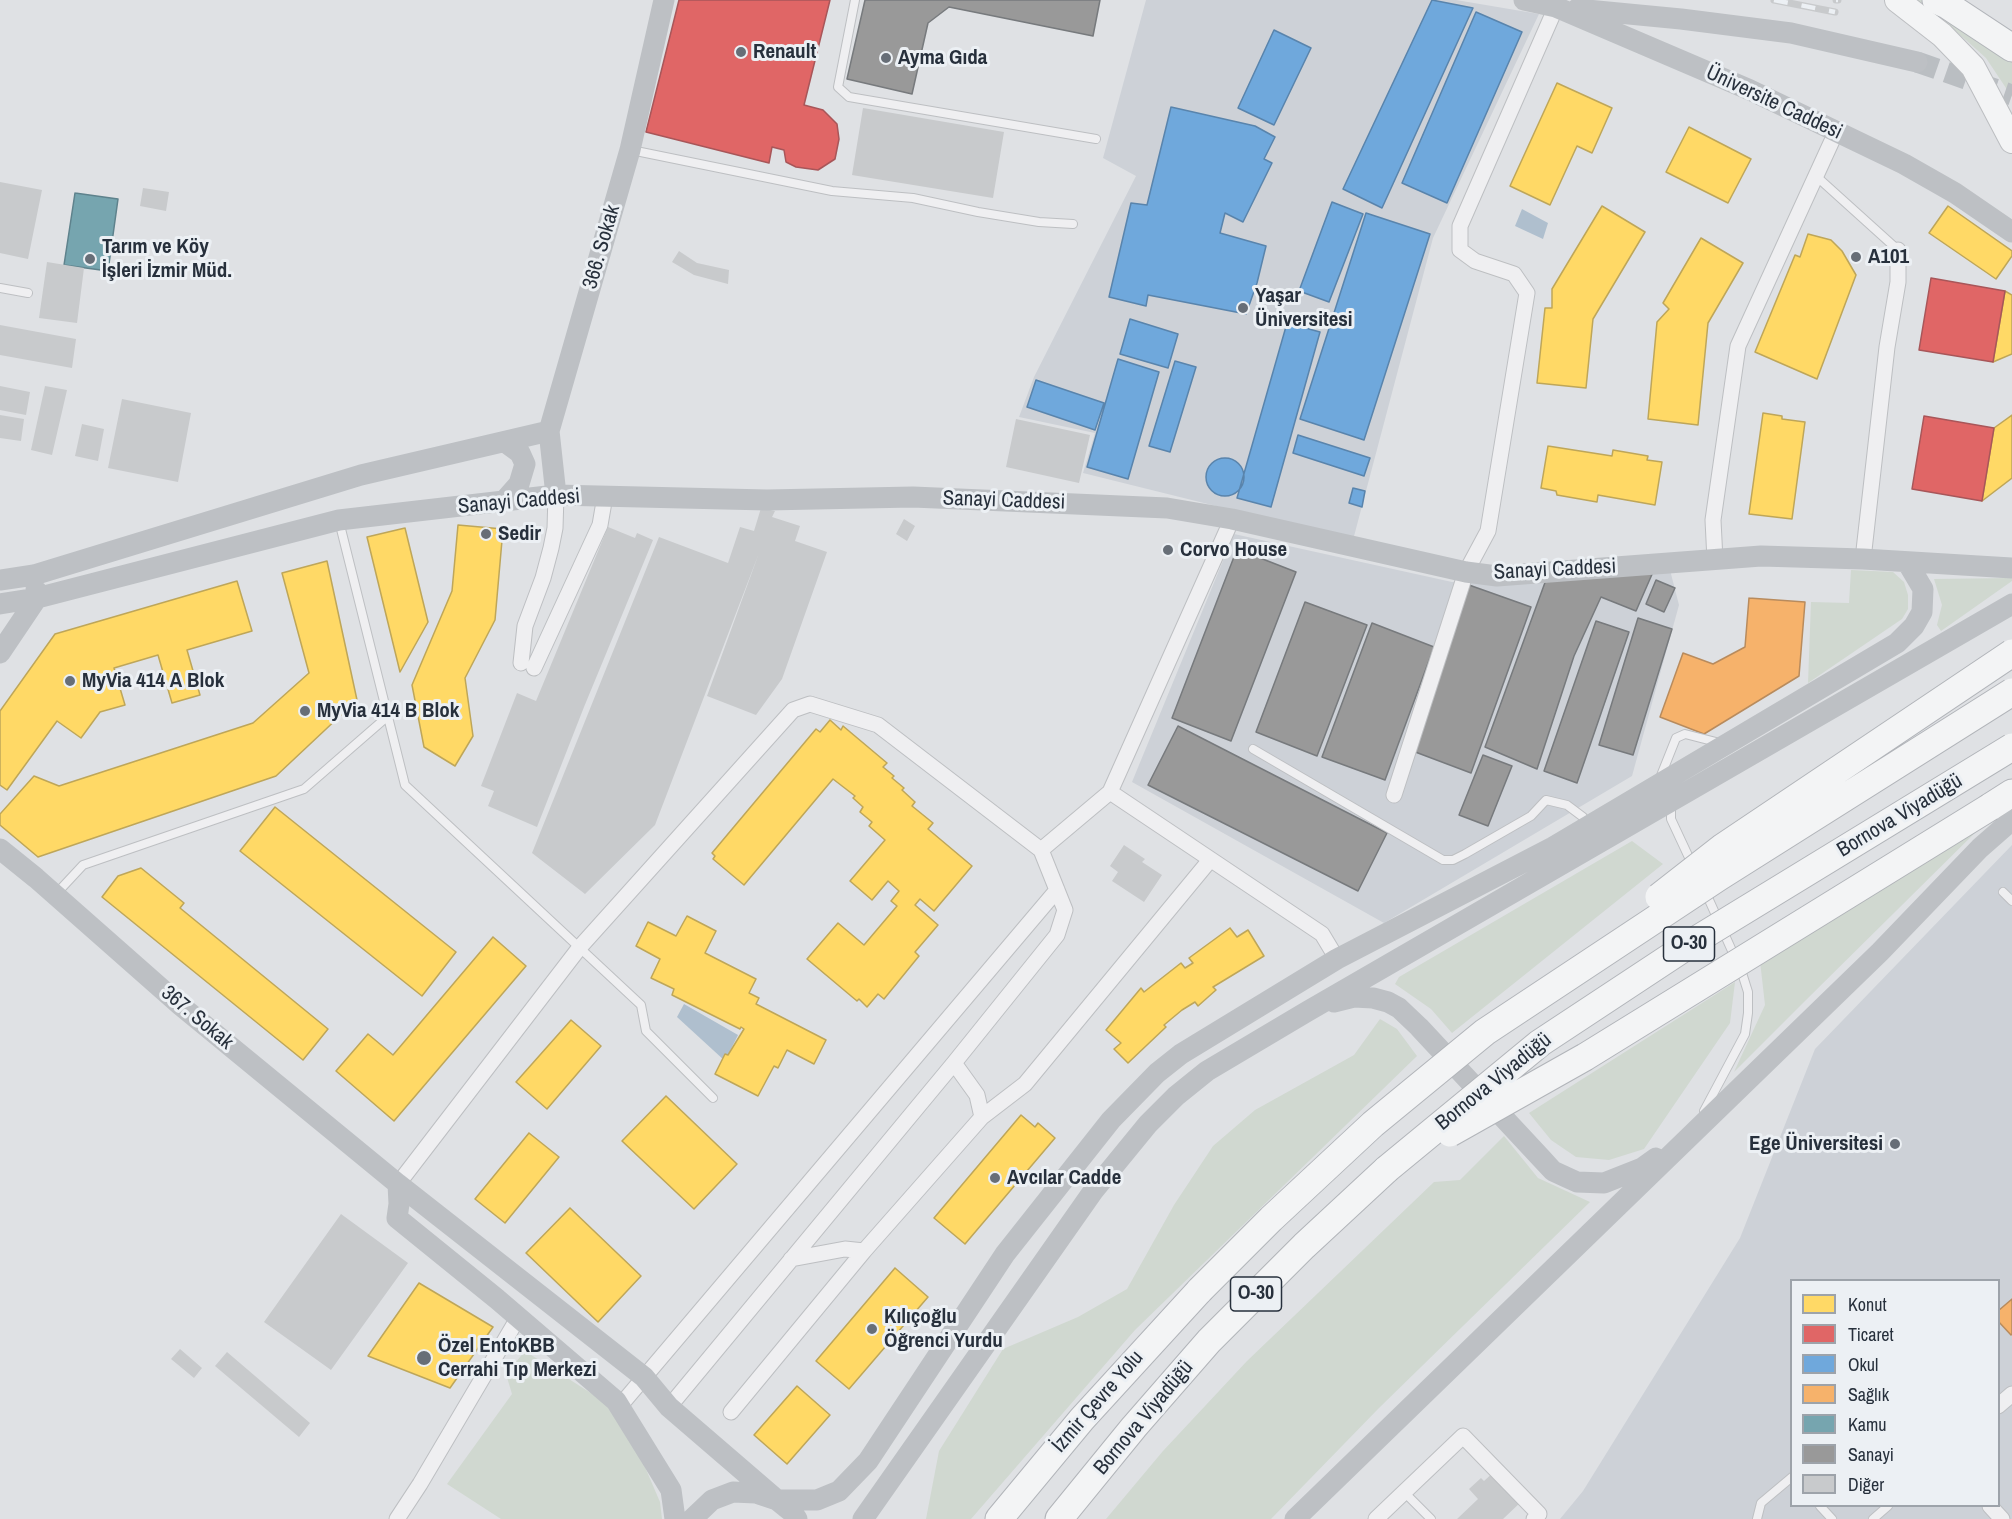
<!DOCTYPE html>
<html>
<head>
<meta charset="utf-8">
<style>
  body { margin:0 }
  #map { position:relative; width:2012px; height:1519px; overflow:hidden; background:#dfe1e4; font-family:"Archivo Narrow",sans-serif }
  canvas { display:block }
  .legend { position:absolute; left:1790px; top:1279px; width:210px; height:228px; box-sizing:border-box; background:#ecf0f4; border:2px solid #9da3aa; margin:0; padding:8px 10px; list-style:none; font-size:18px; color:#27303c }
  .legend li { display:flex; align-items:center; gap:12px; height:30px }
  .legend b { width:30px; border:2px solid #9da3aa }
</style>
</head>
<body>
<div id="map">
<canvas width="2012" height="1519"></canvas>
<ul class="legend">
<li><b style="height:16px;background:#ffd966"></b>Konut</li>
<li><b style="height:16px;background:#e06666"></b>Ticaret</li>
<li><b style="height:16px;background:#6fa8dc"></b>Okul</li>
<li><b style="height:16px;background:#f6b26b"></b>Sağlık</li>
<li><b style="height:16px;background:#76a5af"></b>Kamu</li>
<li><b style="height:16px;background:#999"></b>Sanayi</li>
<li><b style="height:16px;background:#c8cacc"></b>Diğer</li>
</ul>
</div>
<script>
const ctx = document.querySelector('canvas').getContext('2d');
ctx.lineJoin = 'round';
function paint(path, color) { ctx.fillStyle = color; ctx.fill(path, 'evenodd'); }
const poly = rows => new Path2D(rows.map(r => 'M' + r).join(''));
function stroke(path, color, width, dash) { ctx.strokeStyle = color; ctx.lineWidth = width; ctx.lineCap = dash ? 'butt' : 'round'; ctx.setLineDash(dash || []); ctx.stroke(path); }
function write(font, color, halo, rows, align = 'center') {
  ctx.font = font + ' "Archivo Narrow",sans-serif'; ctx.lineWidth = 6; ctx.setLineDash([]); ctx.textBaseline = 'middle'; ctx.strokeStyle = halo; ctx.fillStyle = color; for (const [text, x, y, turn = 0] of rows) {
    ctx.save(); ctx.translate(x, y); ctx.rotate((+turn || 0) * Math.PI / 180); ctx.textAlign = isNaN(turn) ? turn : align; if (halo) ctx.strokeText(text, 0, 0); ctx.fillText(text, 0, 0); ctx.restore();
  }
}
const built = poly([
  [1146,0,1456,0,1539,14,1433,238,1353,540,1083,473,1095,433,1019,417,1034,377,1136,176,1103,158],
  [1234,534,1452,582,1670,570,1679,605,1632,776,1384,923,1132,782],
  [2012,845,2012,1519,1560,1519,1583,1491,1740,1238,1815,1049],
  [1792,1280,1998,1280,1998,1506,1792,1506]
]);
const green = poly([
  [1916,0,1921,0,1953,16,2012,55,2012,97,1986,58,1949,25],
  [1851,570,1893,572,1904,582,1908,595,1908,609,1902,619,1808,683,1811,602,1849,603],
  [2012,578,2012,581,1941,631,1937,625,1942,605,1934,579],
  [1987,821,1806,1000,1734,1072,1765,1005,1760,961],
  [1632,841,1663,864,1452,1033,1431,1009,1395,984,1399,977],
  [1735,982,1730,1023,1644,1149,1609,1160,1576,1157,1551,1140,1529,1113],
  [1380,1019,1397,1029,1417,1056,1135,1330,971,1519,926,1519,939,1451,1003,1349,1078,1317,1127,1289,1174,1205,1213,1146,1255,1110,1354,1055],
  [1504,1136,1538,1178,1590,1202,1379,1408,1271,1519,1106,1519,1163,1451,1247,1361,1434,1182,1460,1180],
  [525,1351,608,1404,636,1446,660,1502,662,1519,501,1519,447,1484,512,1394,506,1374]
]);
const water = poly([
  [1522,209,1548,223,1543,239,1515,226],
  [684,1004,738,1035,725,1061,677,1017]
]);
const homes = poly([
  [1557,83,1612,108,1592,153,1577,146,1550,205,1510,186,1557,83],
  [1689,127,1751,159,1728,203,1666,172,1689,127],
  [1602,206,1645,232,1593,319,1586,388,1537,383,1545,308,1552,308,1552,289,1602,206],
  [1948,206,2012,251,2012,256,1996,279,1929,233,1948,206],
  [1808,234,1831,240,1842,251,1856,275,1817,379,1755,352,1795,255,1800,257,1808,234],
  [1701,238,1743,263,1708,323,1698,425,1648,419,1657,322,1669,309,1663,303,1701,238],
  [2005,291,2012,295,2012,354,1993,362,2005,291],
  [1763,413,1782,416,1782,419,1805,422,1792,519,1749,514,1763,413],
  [2012,415,2012,478,1982,501,1994,428,2012,415],
  [1548,446,1612,456,1613,450,1648,456,1647,460,1662,462,1655,505,1598,495,1597,502,1557,495,1556,491,1541,488,1548,446],
  [458,525,503,529,495,620,465,678,473,736,455,766,424,747,412,685,452,591,458,525],
  [405,528,428,622,400,672,367,537,405,528],
  [327,561,357,700,276,776,38,857,0,825,0,814,34,776,59,786,253,723,309,673,282,573,327,561],
  [237,581,252,631,187,650,200,695,172,703,158,655,114,668,125,705,100,712,81,738,57,721,7,790,0,785,0,711,55,634,237,581],
  [830,720,841,730,843,726,887,763,883,767,894,776,892,778,904,788,902,790,915,802,912,806,933,823,928,829,972,866,934,911,920,899,915,905,938,925,915,952,919,956,884,999,878,994,867,1007,859,999,857,1001,807,959,838,923,864,945,897,906,891,901,899,891,888,881,872,900,850,881,885,840,869,826,872,822,860,812,863,807,853,798,855,796,833,779,744,885,713,859,715,856,712,853,816,729,820,732,830,720],
  [275,807,456,952,422,996,240,851,275,807],
  [141,868,184,903,180,908,328,1029,303,1060,102,897,118,876,141,868],
  [687,916,716,931,705,953,756,979,749,993,759,998,756,1004,826,1040,814,1064,787,1050,778,1068,774,1066,758,1096,715,1074,725,1054,728,1055,744,1029,741,1027,740,1029,672,995,674,989,651,978,660,959,636,946,648,922,676,936,687,916],
  [1230,928,1237,937,1248,930,1264,956,1213,987,1216,990,1198,1006,1195,1002,1182,1010,1164,1025,1166,1027,1128,1063,1114,1049,1121,1043,1106,1030,1141,988,1144,992,1181,963,1185,968,1193,963,1189,958,1230,928],
  [493,937,526,966,394,1121,336,1071,368,1034,393,1055,493,937],
  [571,1020,601,1046,547,1109,516,1082,571,1020],
  [666,1096,737,1164,694,1209,622,1141,666,1096],
  [1021,1115,1035,1127,1038,1123,1055,1138,965,1244,934,1218,1021,1115],
  [529,1133,559,1157,505,1223,475,1199,529,1133],
  [570,1208,641,1276,598,1322,526,1253,570,1208],
  [895,1268,928,1297,849,1389,816,1361,895,1268],
  [419,1283,493,1327,450,1388,368,1356,419,1283],
  [797,1386,830,1415,787,1464,754,1435,797,1386]
]);
const shops = poly([
  [679,0,830,0,804,105,823,110,837,124,839,139,835,159,818,170,796,167,786,162,784,150,772,147,769,163,646,132,679,0],
  [1931,278,2005,291,1993,362,1919,350,1931,278],
  [1924,416,1994,428,1982,501,1912,489,1924,416]
]);
const schools = poly([
  [1432,0,1473,8,1382,208,1343,189,1432,0],
  [1476,12,1522,32,1447,203,1402,183,1476,12],
  [1274,30,1311,48,1274,125,1238,108,1274,30],
  [1171,107,1255,126,1275,137,1264,159,1272,163,1243,222,1225,213,1220,233,1266,246,1257,283,1246,314,1148,295,1146,306,1109,297,1131,203,1147,205,1171,107],
  [1332,202,1363,214,1329,302,1299,291,1332,202],
  [1366,213,1430,234,1364,440,1300,419,1366,213],
  [1130,319,1178,334,1168,368,1120,354,1130,319],
  [1287,323,1320,332,1271,507,1237,498,1287,323],
  [1118,359,1159,372,1128,479,1087,467,1118,359],
  [1175,361,1196,367,1170,452,1149,446,1175,361],
  [1036,380,1104,403,1095,430,1027,407,1036,380],
  [1298,435,1370,458,1364,476,1293,453,1298,435],
  '1206 477a19 19 0 1 1 38 0a19 19 0 1 1-38 0Z',
  [1353,488,1365,491,1362,507,1349,503,1353,488]
]);
const health = poly([
  [1749,598,1805,602,1799,676,1704,734,1660,717,1683,653,1713,664,1745,647,1749,598],
  [2012,1299,2012,1334,2011,1335,1998,1321,1998,1311,2012,1299]
]);
const public = poly([
  [75,193,118,199,108,271,64,265,75,193]
]);
const industry = poly([
  [865,0,1100,0,1093,36,949,7,928,23,912,94,847,79,865,0],
  [1237,549,1296,572,1231,741,1172,718,1237,549],
  [1653,572,1636,611,1601,597,1574,656,1537,769,1485,747,1547,577,1653,572],
  [1656,580,1675,588,1664,612,1646,604,1656,580],
  [1469,585,1531,607,1471,773,1410,750,1469,585],
  [1305,602,1367,625,1317,756,1256,732,1305,602],
  [1638,618,1672,629,1633,755,1599,745,1638,618],
  [1596,621,1629,632,1577,783,1544,771,1596,621],
  [1372,623,1434,647,1385,780,1322,757,1372,623],
  [1178,726,1387,833,1358,891,1148,785,1178,726],
  [1483,755,1512,766,1488,826,1459,815,1483,755]
]);
const building = poly([
  [863,108,1004,132,993,198,852,175],
  [0,182,42,190,28,259,0,253],
  [143,188,169,192,166,211,140,206],
  [679,251,697,263,729,270,728,284,694,275,672,262],
  [47,262,84,268,77,323,39,318],
  [0,325,76,339,72,368,0,355],
  [0,386,30,392,26,415,0,410],
  [45,386,67,390,52,455,31,450],
  [122,399,191,413,178,482,108,468],
  [0,415,24,419,21,441,0,438],
  [1016,419,1090,435,1079,483,1006,467],
  [82,424,104,429,98,461,75,456],
  [761,508,775,511,772,517,800,526,795,541,827,552,782,679,756,715,707,696,759,553,655,825,585,894,532,853,659,537,728,563,740,527,754,531],
  [904,519,915,526,907,541,896,534],
  [608,527,635,538,637,533,653,540,584,707,537,827,488,806,494,791,481,786,517,693,536,701],
  [1124,845,1145,859,1142,862,1162,875,1144,902,1112,881,1118,872,1110,866],
  [341,1214,408,1263,331,1370,264,1322],
  [180,1349,202,1368,194,1378,171,1359],
  [227,1352,310,1423,299,1437,215,1366],
  [1496,1470,1523,1500,1503,1519,1457,1519,1478,1499,1469,1489,1481,1478,1484,1481]
]);
const secondaryTunnel = poly([
  [1917,62,2012,95]
]);
const lane = poly([
  [855,0,838,87,849,97,1096,139],
  [631,150,832,191,913,198,978,212,1039,222,1073,224],
  [1816,176,1898,250],
  [0,288,28,293],
  [339,521,405,785,641,1005,646,1031,713,1098],
  [1253,749,1443,860,1453,860,1465,854,1531,816,1546,800,1567,805,1583,817,1588,824],
  [1660,778,1676,738,1685,734,1720,743],
  [1671,805,1671,819,1692,864],
  [2003,892,2012,901],
  [56,894,83,865,304,789,388,716],
  [1704,1111,1745,1034,1748,1013,1748,992,1742,973,1705,891],
  [1404,1492,1431,1519],
  [1820,1506,1832,1519],
  [1757,1519,1761,1503,1792,1477],
  [1873,1519,1888,1506]
]);
const street = poly([
  [1863,559,1887,347,1898,282,1898,250],
  [1715,560,1713,520,1738,346,1836,132],
  [521,663,525,626,543,578,551,548,555,528,556,495],
  [534,668,600,525,605,496],
  [1110,792,1322,934,1337,959],
  [1394,795,1466,572,1488,531,1527,293,1514,274,1475,261,1460,250,1460,226,1556,7],
  [1041,850,1110,792,1232,519],
  [954,1063,977,1095,982,1117],
  [398,1184,580,947,793,710,810,704,878,725,1041,850,1065,910,1057,935,954,1063,669,1407],
  [791,1259,845,1249,864,1251],
  [1998,1406,2012,1394],
  [619,1407,1057,890],
  [731,1412,864,1251,982,1117,1025,1084,1210,860],
  [1990,1506,2002,1519],
  [397,1519,420,1484,518,1318],
  [1376,1519,1463,1436,1539,1514,1534,1519]
]);
const secondary = poly([
  [1524,0,1556,7,1750,90,1904,164,1955,193,2012,232],
  [1577,9,1681,19,1791,33,1917,62],
  [556,495,549,431,630,150,664,0],
  [504,501,519,484,525,464,520,453,505,442],
  [0,580,34,575,361,475,549,431],
  [0,604,37,598,339,520,556,495,767,500,913,497,1167,508,1232,519,1466,572,1497,576,1761,556,1863,559,2012,568],
  [0,653,37,598,36,590],
  [0,849,36,878,180,1005,398,1184,644,1377,669,1407,777,1500,817,1500,839,1491,868,1461,1005,1254,1111,1120,1157,1073,1181,1054,1337,959,1553,847,1897,643,1914,626,1922,612,1923,589,1907,562],
  [1334,1002,1354,997,1373,998,1388,1002,1399,1008,1419,1027,1541,1158,1553,1171,1566,1177,1577,1182,1604,1183,1642,1168,1656,1158],
  [398,1184,399,1204,397,1218,497,1299,616,1401,671,1490,675,1519],
  [692,1519,712,1500,733,1492,756,1493,777,1500,793,1513,797,1519],
  [863,1519,1094,1190,1148,1124,1176,1096,1207,1071,1308,1011,2012,604],
  [1295,1519,1880,952,1980,848,2012,820]
]);
const primary = poly([
  [1897,0,1942,35,1973,67,2012,141]
]);
const highway = poly([
  [1936,0,1947,5,2012,48],
  [1990,807,2012,793],
  [999,1519,1082,1419,1200,1290],
  [1059,1519,1134,1427,1209,1341,1304,1246,1387,1169]
]);
const rail = poly([
  [1774,0,1835,12],
  [1836,0,1838,0]
]);
const highwayBridge = poly([
  [1659,897,1723,847,2012,653],
  [1450,1133,1585,1057,1990,807],
  [1387,1169,1540,1043,1696,940,2012,747],
  [1200,1290,1271,1219,1373,1124,1485,1032,1719,877,2012,692]
]);
const markers = [
  [741,52,6,"#676e77"],
  [886,58,6,"#676e77"],
  [1856,257,6,"#676e77"],
  [90,259,6,"#676e77"],
  [1243,308,6,"#676e77"],
  [486,534,6,"#676e77"],
  [1168,550,6,"#676e77"],
  [70,681,6,"#676e77"],
  [305,711,6,"#676e77"],
  [1895,1144,6,"#676e77"],
  [995,1178,6,"#676e77"],
  [872,1329,6,"#676e77"],
  [424,1358,8,"#676e77"]
];
const shields = [
  [1689,944,51],
  [1256,1294,51]
];
const shieldNames = [
  ["O-30",1689,944],
  ["O-30",1256,1294]
];
const poiNames = [
  ["Renault",753,52],
  ["Ayma Gıda",898,58],
  ["Tarım ve Köy",102,247],
  ["İşleri İzmir Müd.",102,271],
  ["A101",1868,257],
  ["Yaşar",1255,296],
  ["Üniversitesi",1255,320],
  ["Sedir",498,534],
  ["Corvo House",1180,550],
  ["MyVia 414 A Blok",82,681],
  ["MyVia 414 B Blok",317,711],
  ["Ege Üniversitesi",1883,1144,"right"],
  ["Avcılar Cadde",1007,1178],
  ["Kılıçoğlu",884,1317],
  ["Öğrenci Yurdu",884,1341],
  ["Özel EntoKBB",438,1346],
  ["Cerrahi Tıp Merkezi",438,1370]
];
const streetNames = [
  ["Üniversite Caddesi",1774,103,25],
  ["366. Sokak",602,247,-74],
  ["Sanayi Caddesi",1004,501,2],
  ["Sanayi Caddesi",519,502,-5],
  ["Sanayi Caddesi",1555,570,-3],
  ["Bornova Viyadüğü",1900,816,-31],
  ["367. Sokak",197,1018,40],
  ["Bornova Viyadüğü",1494,1082,-39],
  ["İzmir Çevre Yolu",1098,1402,-49],
  ["Bornova Viyadüğü",1144,1418,-50]
];
paint(built, '#cdd1d7');
paint(green, '#d0d8d0');
paint(water, '#afbfce');
paint(homes, '#ffd966');
stroke(homes, '#bea659', 1.5);
paint(shops, '#e06666');
stroke(shops, '#a85659', 1.5);
paint(schools, '#6fa8dc');
stroke(schools, '#5984ac', 1.5);
paint(health, '#f6b26b');
stroke(health, '#b88b5d', 1.5);
paint(public, '#76a5af');
stroke(public, '#5e828c', 1.5);
paint(industry, '#999');
stroke(industry, '#777a7d', 1.5);
paint(building, '#c8cacc');
stroke(secondaryTunnel, '#babec2', 21, [21, 10]);
stroke(lane, '#bdbfc2', 10);
stroke(street, '#bdbfc2', 17);
stroke(primary, '#bcbec1', 26);
stroke(highway, '#b1b4b9', 29);
stroke(lane, '#efeff1', 8);
stroke(street, '#efeff1', 15);
stroke(secondary, '#bdc0c4', 21);
stroke(primary, '#f3f4f5', 24);
stroke(highway, '#f3f4f5', 27);
stroke(rail, '#c8cacc', 7);
stroke(rail, '#ecf0f4', 4.5, [14]);
stroke(highwayBridge, '#b1b4b9', 29, []);
stroke(highwayBridge, '#f3f4f5', 27);
for (const [x, y, r, color] of markers) { const dot = new Path2D(); dot.arc(x, y, r, 0, 2 * Math.PI); ctx.fillStyle = color; ctx.fill(dot); stroke(dot, '#ecf0f4', 2); }
for (const [x, y, w] of shields) { const box = new Path2D(); box.roundRect(x - w / 2, y - 17, w, 34, 4.5); ctx.fillStyle = '#ecf0f4'; ctx.fill(box); stroke(box, '#27303c', 1.5); }
write('bold 20px', '#27303c', null, shieldNames);
write('bold 21px', '#27303c', '#ecf0f4', poiNames, 'left');
write('21px', '#27303c', '#ecf0f4', streetNames);
</script>
</body>
</html>
